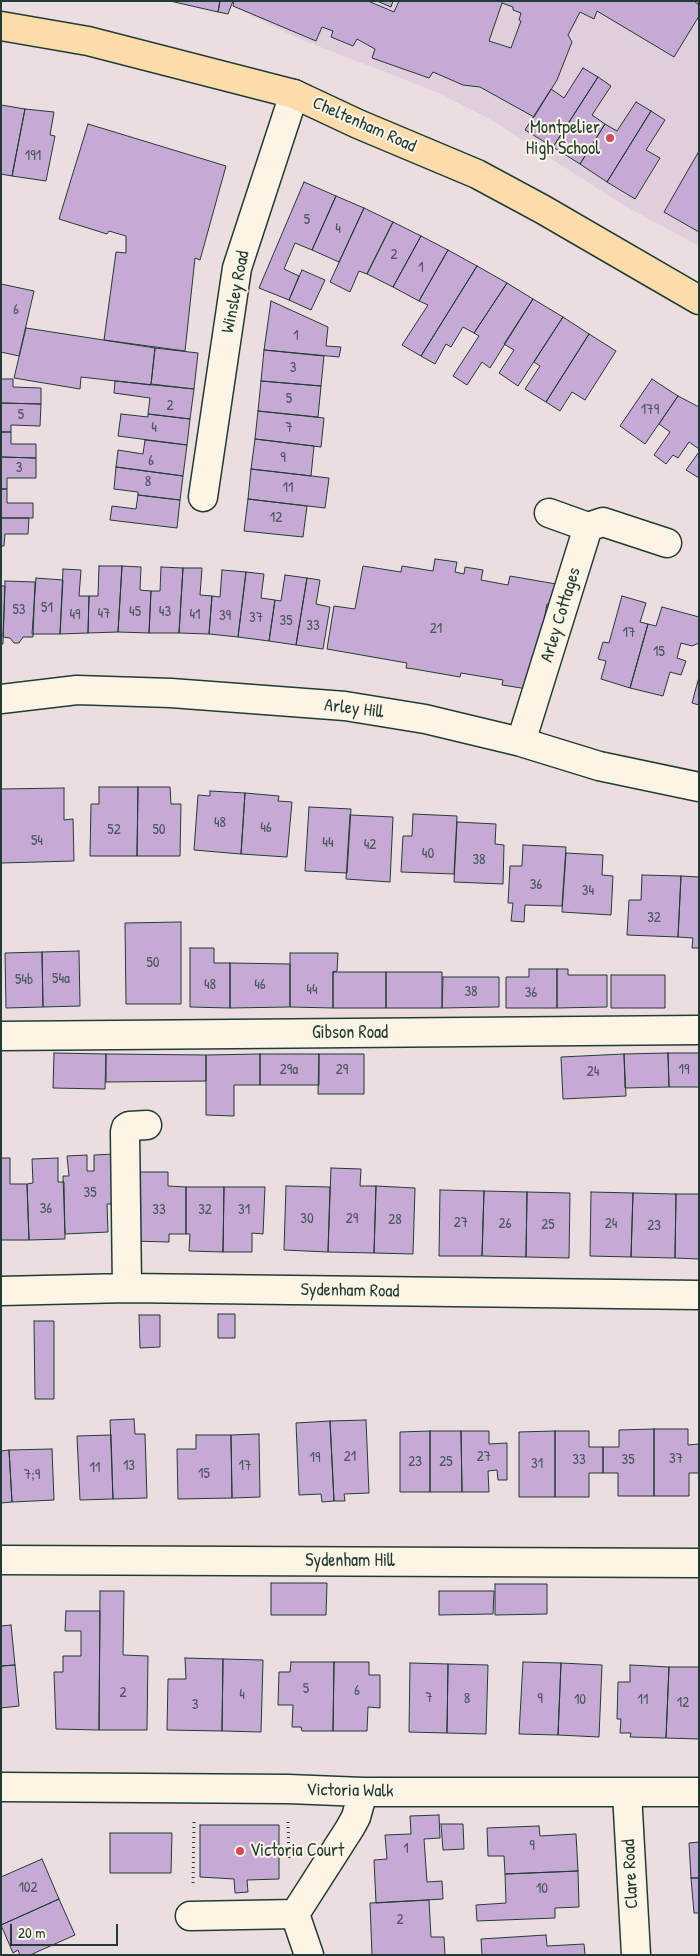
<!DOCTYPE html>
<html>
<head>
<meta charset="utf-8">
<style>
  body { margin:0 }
  #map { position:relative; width:700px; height:1956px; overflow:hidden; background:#ecdee0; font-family:"Patrick Hand",sans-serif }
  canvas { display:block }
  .frame { position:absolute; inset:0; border:2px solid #1f3d34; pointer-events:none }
  .scale { position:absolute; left:10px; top:1924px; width:108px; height:22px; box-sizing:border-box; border:2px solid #1f3d34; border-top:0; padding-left:6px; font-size:15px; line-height:18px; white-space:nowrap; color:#1f3d34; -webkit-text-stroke:4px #fcf5e5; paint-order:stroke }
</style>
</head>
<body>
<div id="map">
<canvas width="700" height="1956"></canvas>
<div class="frame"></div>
<div class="scale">20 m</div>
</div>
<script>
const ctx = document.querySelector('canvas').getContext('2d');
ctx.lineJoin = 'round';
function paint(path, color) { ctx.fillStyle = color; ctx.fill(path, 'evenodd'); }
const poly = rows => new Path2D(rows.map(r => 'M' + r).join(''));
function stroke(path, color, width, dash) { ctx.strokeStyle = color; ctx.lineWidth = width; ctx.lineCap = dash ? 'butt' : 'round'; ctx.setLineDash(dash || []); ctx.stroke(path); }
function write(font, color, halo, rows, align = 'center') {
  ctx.font = font + ' "Patrick Hand",sans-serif'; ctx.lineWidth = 4; ctx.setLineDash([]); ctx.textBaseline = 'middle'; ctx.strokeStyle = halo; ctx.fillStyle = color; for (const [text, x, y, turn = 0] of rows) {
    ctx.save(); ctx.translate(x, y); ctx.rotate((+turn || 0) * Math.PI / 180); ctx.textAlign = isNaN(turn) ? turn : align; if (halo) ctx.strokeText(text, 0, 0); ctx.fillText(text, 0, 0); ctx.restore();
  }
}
const built = poly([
  [235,1,699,1,699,246,623,205,493,121,439,93,297,38,233,6]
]);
const building = poly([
  [170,1,220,1,218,12,170,1],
  [220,1,233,1,228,14,218,12,220,1],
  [234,1,368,1,394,12,399,1,694,1,699,5,699,16,674,57,597,11,594,19,580,12,568,35,572,42,557,80,534,117,480,87,463,85,433,72,429,78,372,58,375,49,357,39,353,46,331,37,333,31,322,27,316,41,233,6,234,1],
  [502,3,513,7,513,10,521,13,519,20,521,21,511,48,489,41,502,3],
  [377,1,393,1,391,7,377,1],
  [583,68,598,77,553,147,525,130,551,89,564,98,583,68],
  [598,77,611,86,592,115,605,124,580,164,553,147,598,77],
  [636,102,651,111,607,182,580,164,605,124,617,131,636,102],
  [1,105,25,109,12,176,1,174,1,105],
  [25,109,54,112,50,135,55,136,46,181,12,176,25,109],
  [651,111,665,120,646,150,660,158,635,199,607,182,651,111],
  [88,124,226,166,200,260,195,258,185,351,104,340,116,252,126,253,126,236,109,231,107,234,59,219,88,124],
  [699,151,699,232,664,212,699,151],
  [304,182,336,196,312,250,295,243,284,269,299,276,289,300,259,288,304,182],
  [336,196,364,208,339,262,312,250,336,196],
  [364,208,393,222,367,274,359,271,350,292,330,282,364,208],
  [393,222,421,236,393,287,367,274,393,222],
  [421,236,448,250,419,301,393,287,421,236],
  [448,250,477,266,421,356,402,345,428,305,419,301,448,250],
  [477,266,507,283,474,333,463,327,451,347,446,344,435,364,421,356,477,266],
  [302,270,325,280,311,310,289,300,302,270],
  [507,283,533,299,490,368,482,362,467,385,453,376,479,336,474,333,507,283],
  [1,284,34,291,19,356,1,352,1,284],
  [533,299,563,317,518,386,499,373,514,350,504,344,533,299],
  [271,301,328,327,326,346,341,347,339,357,264,350,271,301],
  [563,317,589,334,546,402,525,389,540,366,534,362,563,317],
  [26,328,155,348,151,385,81,377,80,389,14,378,26,328],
  [589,334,616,351,585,400,572,392,560,411,546,402,589,334],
  [155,348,198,353,194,389,151,384,155,348],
  [264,350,324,356,321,386,261,381,264,350],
  [1,379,13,379,13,387,41,388,41,404,1,403,1,379],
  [652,379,678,396,645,444,620,426,652,379],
  [115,381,194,389,190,419,148,414,150,398,114,393,115,381],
  [261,381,321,386,318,417,258,411,261,381],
  [678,396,699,407,699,449,689,442,678,458,673,455,666,464,654,455,670,432,659,424,678,396],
  [1,403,41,404,40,426,11,425,11,432,1,432,1,403],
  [258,411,324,418,321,447,255,439,258,411],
  [121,414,148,417,148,414,190,419,187,445,118,436,121,414],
  [1,432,11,432,11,444,36,444,36,458,1,457,1,432],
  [255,439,314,446,311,476,251,469,255,439],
  [145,440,187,445,183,476,116,467,118,450,143,454,145,440],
  [699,452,699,478,686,470,699,452],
  [1,457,36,458,36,478,7,478,7,489,1,489,1,457],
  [116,467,183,476,180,500,138,495,138,492,114,489,116,467],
  [251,469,329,478,325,508,248,499,251,469],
  [1,489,7,489,7,503,33,503,33,518,1,518,1,489],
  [138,495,180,500,177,528,110,520,112,506,136,509,138,495],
  [248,499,307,506,303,537,244,531,248,499],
  [1,518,29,518,28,534,5,534,4,546,1,546,1,518],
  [435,559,457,562,455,572,464,574,465,567,483,570,481,580,508,585,510,576,556,584,553,605,547,604,536,664,534,690,502,685,503,680,461,673,460,677,414,669,406,668,407,663,327,649,334,606,355,609,363,566,401,572,402,566,433,571,435,559],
  [99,566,122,566,118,632,88,633,89,596,98,596,99,566],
  [122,566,141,567,140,590,151,591,149,633,118,632,122,566],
  [161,567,183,568,179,633,149,633,151,591,160,591,161,567],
  [183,568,202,568,200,595,212,596,209,634,179,633,183,568],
  [63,569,81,570,79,596,89,596,88,633,60,634,63,569],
  [222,570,246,572,238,637,209,634,212,596,220,597,222,570],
  [246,572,264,574,261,598,275,600,269,641,238,637,246,572],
  [285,575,307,578,296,645,269,641,275,600,281,601,285,575],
  [36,578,63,580,60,634,32,634,36,578],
  [307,578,320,580,316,604,330,607,323,649,296,645,307,578],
  [5,581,35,582,33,637,23,637,19,643,14,643,10,638,3,637,5,581],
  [1,586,5,586,3,644,1,644,1,586],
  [622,596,646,603,640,622,648,624,630,688,601,679,606,661,598,659,603,642,609,643,622,596],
  [662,607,699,617,699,643,692,646,681,643,677,658,686,661,681,675,670,672,663,696,630,688,648,624,656,626,662,607],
  [699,677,699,705,692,703,699,677],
  [99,787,138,787,137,856,90,856,91,804,99,804,99,787],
  [138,787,170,787,171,804,181,804,180,856,137,856,138,787],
  [64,788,64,820,73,819,74,861,1,863,1,789,64,788],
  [210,791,245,793,241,854,194,850,198,795,210,796,210,791],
  [245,793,279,796,278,801,292,802,287,857,241,854,245,793],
  [309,807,351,809,347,873,305,871,309,807],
  [413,814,457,816,454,874,401,872,403,836,412,836,413,814],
  [350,815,393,817,390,882,346,879,350,815],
  [457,822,496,824,495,844,504,845,503,884,454,882,457,822],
  [523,845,566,847,562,906,525,905,524,922,511,921,513,903,508,903,510,866,522,866,523,845],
  [566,853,603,855,602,875,613,876,611,915,562,912,566,853],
  [642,875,681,876,678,937,627,935,629,900,641,900,642,875],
  [681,876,699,877,699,948,692,948,693,938,678,937,681,876],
  [181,922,181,1004,126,1004,125,923,181,922],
  [190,948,214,948,214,963,230,963,230,1008,190,1007,190,948],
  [79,951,80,1006,43,1007,42,952,79,951],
  [42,952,43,1007,6,1008,5,953,42,952],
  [290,953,338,953,337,971,333,972,333,1008,290,1007,290,953],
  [230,963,290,964,290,1007,230,1008,230,963],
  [529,969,557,969,557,1008,506,1008,506,977,529,977,529,969],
  [557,969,568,969,568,975,607,975,607,1007,557,1008,557,969],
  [333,972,386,972,386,1008,333,1008,333,972],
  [386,972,442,972,442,1008,386,1008,386,972],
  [611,975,665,975,665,1008,611,1008,611,975],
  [443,977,499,977,499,1007,442,1008,443,977],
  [54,1053,106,1054,105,1089,53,1088,54,1053],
  [668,1053,699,1053,699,1087,669,1087,668,1053],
  [668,1053,669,1087,625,1088,624,1054,668,1053],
  [106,1054,206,1055,206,1081,106,1082,106,1054],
  [260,1054,260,1085,234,1085,234,1116,206,1115,206,1055,260,1054],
  [260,1054,319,1054,319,1085,260,1085,260,1054],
  [319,1054,364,1054,364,1094,318,1094,319,1054],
  [624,1054,626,1096,563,1099,561,1057,624,1054],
  [115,1154,116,1204,107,1204,108,1232,65,1234,63,1176,69,1176,67,1156,87,1155,87,1171,94,1171,94,1155,115,1154],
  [1,1158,10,1158,10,1184,27,1184,29,1240,1,1240,1,1158],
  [58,1158,58,1182,64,1182,65,1239,29,1240,27,1184,33,1183,32,1159,58,1158],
  [331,1168,361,1169,360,1186,376,1186,374,1253,328,1252,331,1168],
  [132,1172,168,1172,168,1186,186,1187,186,1234,169,1234,169,1242,131,1241,132,1172],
  [286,1186,330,1187,328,1252,284,1250,286,1186],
  [376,1186,415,1188,413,1254,374,1253,376,1186],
  [186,1187,224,1187,223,1252,189,1251,190,1234,186,1234,186,1187],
  [224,1187,265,1187,263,1234,252,1233,252,1252,223,1252,224,1187],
  [440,1190,484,1191,482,1256,439,1256,440,1190],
  [484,1191,527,1192,526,1257,482,1256,484,1191],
  [527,1192,570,1193,569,1258,526,1257,527,1192],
  [591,1192,633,1193,631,1257,590,1256,591,1192],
  [633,1193,676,1194,675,1258,631,1257,633,1193],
  [676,1194,699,1194,699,1259,675,1258,676,1194],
  [218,1314,235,1314,235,1338,218,1338,218,1314],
  [139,1315,160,1315,160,1347,140,1348,139,1315],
  [34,1321,54,1321,54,1399,35,1399,34,1321],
  [134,1419,135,1434,145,1434,147,1498,113,1499,110,1420,134,1419],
  [366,1420,369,1493,344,1494,345,1501,334,1501,330,1421,366,1420],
  [330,1421,334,1501,322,1502,321,1494,299,1495,296,1423,330,1421],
  [654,1429,688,1429,688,1445,699,1444,699,1473,689,1473,689,1496,654,1496,654,1429],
  [654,1429,654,1496,618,1496,618,1473,603,1473,603,1447,619,1447,619,1430,654,1429],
  [430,1431,461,1431,462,1492,430,1492,430,1431],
  [430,1431,430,1492,400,1492,400,1432,430,1431],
  [461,1431,489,1431,489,1444,507,1443,507,1480,498,1480,497,1470,488,1471,489,1492,462,1492,461,1431],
  [555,1431,589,1431,589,1447,603,1447,603,1473,589,1473,589,1497,555,1497,555,1431],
  [555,1431,555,1497,519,1497,519,1432,555,1431],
  [259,1434,260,1497,232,1498,231,1435,259,1434],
  [111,1435,113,1499,80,1500,77,1436,111,1435],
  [196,1435,231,1435,232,1498,178,1499,177,1449,196,1449,196,1435],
  [52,1449,54,1500,12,1502,9,1450,52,1449],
  [9,1450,12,1502,1,1503,1,1451,9,1450],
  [271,1583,327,1583,326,1615,271,1615,271,1583],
  [495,1584,547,1584,547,1614,495,1615,495,1584],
  [100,1591,124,1591,123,1655,148,1656,147,1730,99,1730,100,1591],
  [439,1591,494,1591,493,1614,439,1615,439,1591],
  [66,1611,100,1611,99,1730,56,1729,54,1672,63,1672,63,1656,81,1656,81,1631,65,1631,66,1611],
  [11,1625,15,1665,1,1666,1,1626,11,1625],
  [185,1658,223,1659,222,1731,167,1730,168,1679,186,1679,185,1658],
  [223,1659,263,1660,261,1732,222,1731,223,1659],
  [291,1662,334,1662,333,1731,302,1731,301,1727,292,1727,293,1705,278,1705,279,1672,290,1672,291,1662],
  [334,1662,369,1662,369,1675,380,1675,380,1708,368,1707,367,1731,333,1731,334,1662],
  [523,1662,561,1663,558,1735,519,1734,523,1662],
  [410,1663,448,1664,447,1733,409,1732,410,1663],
  [561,1663,602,1665,599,1737,558,1735,561,1663],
  [448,1664,488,1665,486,1734,447,1733,448,1664],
  [15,1665,19,1706,1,1708,1,1666,15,1665],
  [630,1665,669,1667,666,1738,630,1737,631,1733,620,1733,621,1719,617,1719,618,1682,630,1682,630,1665],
  [669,1667,699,1667,699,1739,666,1738,669,1667],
  [439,1815,440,1838,424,1839,427,1882,442,1881,443,1899,376,1903,374,1860,387,1859,385,1835,411,1834,410,1816,439,1815],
  [441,1824,463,1824,464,1849,443,1850,441,1824],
  [200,1825,279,1825,279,1879,247,1880,248,1892,235,1893,234,1879,200,1877,200,1825],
  [539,1826,540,1836,576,1834,578,1871,505,1874,504,1856,488,1856,487,1828,539,1826],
  [110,1833,172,1833,171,1873,110,1873,110,1833],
  [699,1842,699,1878,691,1878,689,1843,699,1842],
  [42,1859,59,1899,1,1925,1,1877,42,1859],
  [578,1871,579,1907,555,1908,555,1918,477,1921,476,1905,506,1903,505,1874,578,1871],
  [691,1878,699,1878,699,1913,694,1913,691,1878],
  [59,1899,75,1935,30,1955,20,1955,18,1950,13,1953,1,1925,59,1899],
  [429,1900,431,1937,444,1937,445,1955,372,1955,370,1903,429,1900],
  [546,1935,547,1946,584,1944,585,1955,482,1955,481,1939,546,1935]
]);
const path = poly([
  [288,1822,289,1861],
  [193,1883,194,1822]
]);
const minor = poly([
  [203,497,237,268,294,94],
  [588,527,603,522,667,543],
  [1,699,77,690,171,693,345,706,425,719,521,742,599,766,699,787],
  [521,742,588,527,549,513],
  [1,1036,699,1030],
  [127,1288,125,1132,126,1128,129,1126,147,1125],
  [1,1291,127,1288,699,1295],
  [1,1560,699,1563],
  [1,1787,288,1789,363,1792,699,1792],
  [627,1793,636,1955],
  [190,1916,295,1914],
  [309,1955,295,1914,350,1828,356,1817,363,1792]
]);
const major = poly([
  [1,26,88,41,294,94,358,124,477,174,542,209,699,300]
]);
const markers = [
  [610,138,5,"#d1495b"],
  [240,1851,5,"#d1495b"]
];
const numberNames = [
  ["191",33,156],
  ["5",307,220],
  ["4",338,229],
  ["2",394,255],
  ["1",421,268],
  ["6",16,310],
  ["1",296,336],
  ["3",293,368],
  ["5",289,399],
  ["2",170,406],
  ["179",650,410],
  ["5",21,415],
  ["4",154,428],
  ["7",289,428],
  ["9",283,458],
  ["6",151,461],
  ["3",19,468],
  ["8",148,482],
  ["11",288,488],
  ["12",276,518],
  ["51",47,608],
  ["53",19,610],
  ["45",135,612],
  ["43",165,612],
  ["47",104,614],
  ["49",75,615],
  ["41",195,615],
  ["39",225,616],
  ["37",256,618],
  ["35",286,621],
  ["33",313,626],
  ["21",436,629],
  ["17",629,633],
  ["15",659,652],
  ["48",220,823],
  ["46",266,828],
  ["52",114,830],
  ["50",159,830],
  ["54",37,841],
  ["44",328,843],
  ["42",370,845],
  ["40",428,854],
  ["38",479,860],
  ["36",536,885],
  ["34",588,891],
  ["32",654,918],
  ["50",153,963],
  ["54a",61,979],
  ["54b",24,980],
  ["48",210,985],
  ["46",260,985],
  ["44",312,990],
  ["38",471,992],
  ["36",531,993],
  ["29a",289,1070],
  ["29",342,1070],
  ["19",684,1070],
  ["24",593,1072],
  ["35",90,1193],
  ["36",46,1209],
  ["33",159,1210],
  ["32",205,1210],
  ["31",244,1210],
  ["30",307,1219],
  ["29",352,1219],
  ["28",395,1220],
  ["27",461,1223],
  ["26",505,1224],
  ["24",611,1224],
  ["25",548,1225],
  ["23",654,1226],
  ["21",350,1457],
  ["27",484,1457],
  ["19",315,1458],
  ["37",676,1459],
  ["33",579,1460],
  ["35",628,1460],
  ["23",415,1462],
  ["25",446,1462],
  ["31",537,1464],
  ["13",129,1466],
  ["17",245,1466],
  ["11",95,1468],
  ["15",204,1474],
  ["7;9",32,1475],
  ["5",306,1689],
  ["6",357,1691],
  ["2",123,1693],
  ["4",242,1695],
  ["7",429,1698],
  ["8",467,1699],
  ["9",540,1699],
  ["10",580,1700],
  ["11",643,1700],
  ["12",683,1703],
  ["3",195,1705],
  ["9",532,1846],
  ["1",406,1849],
  ["102",28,1888],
  ["10",542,1889],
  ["2",400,1920]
];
const streetNames = [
  ["Cheltenham Road",364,125,24],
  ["Winsley Road",236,292,-79],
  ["Arley Cottages",561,615,-73],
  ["Arley Hill",354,709,7],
  ["Gibson Road",350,1033],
  ["Sydenham Road",350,1291,1],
  ["Sydenham Hill",350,1561],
  ["Victoria Walk",350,1791,1],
  ["Clare Road",631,1874,-93]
];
const poiNames = [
  ["Montpelier",600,128],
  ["High School",600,149],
  ["Victoria Court",250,1851,"left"]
];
paint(built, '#e1cedd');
paint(building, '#c7a9d6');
stroke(building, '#1f3d34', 1);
stroke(minor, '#1f3d34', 31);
stroke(major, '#1f3d34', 31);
stroke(path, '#1f3d34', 3, [1, 4]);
stroke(minor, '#fcf5e5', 28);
stroke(major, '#fddcac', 28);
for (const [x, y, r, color] of markers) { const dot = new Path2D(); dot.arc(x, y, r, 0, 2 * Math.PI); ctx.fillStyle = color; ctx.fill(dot); stroke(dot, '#fcf5e5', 2); }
write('15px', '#49585c', null, numberNames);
write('18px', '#1f3d34', '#fcf5e5', streetNames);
write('18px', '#1f3d34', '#fcf5e5', poiNames, 'right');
</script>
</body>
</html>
